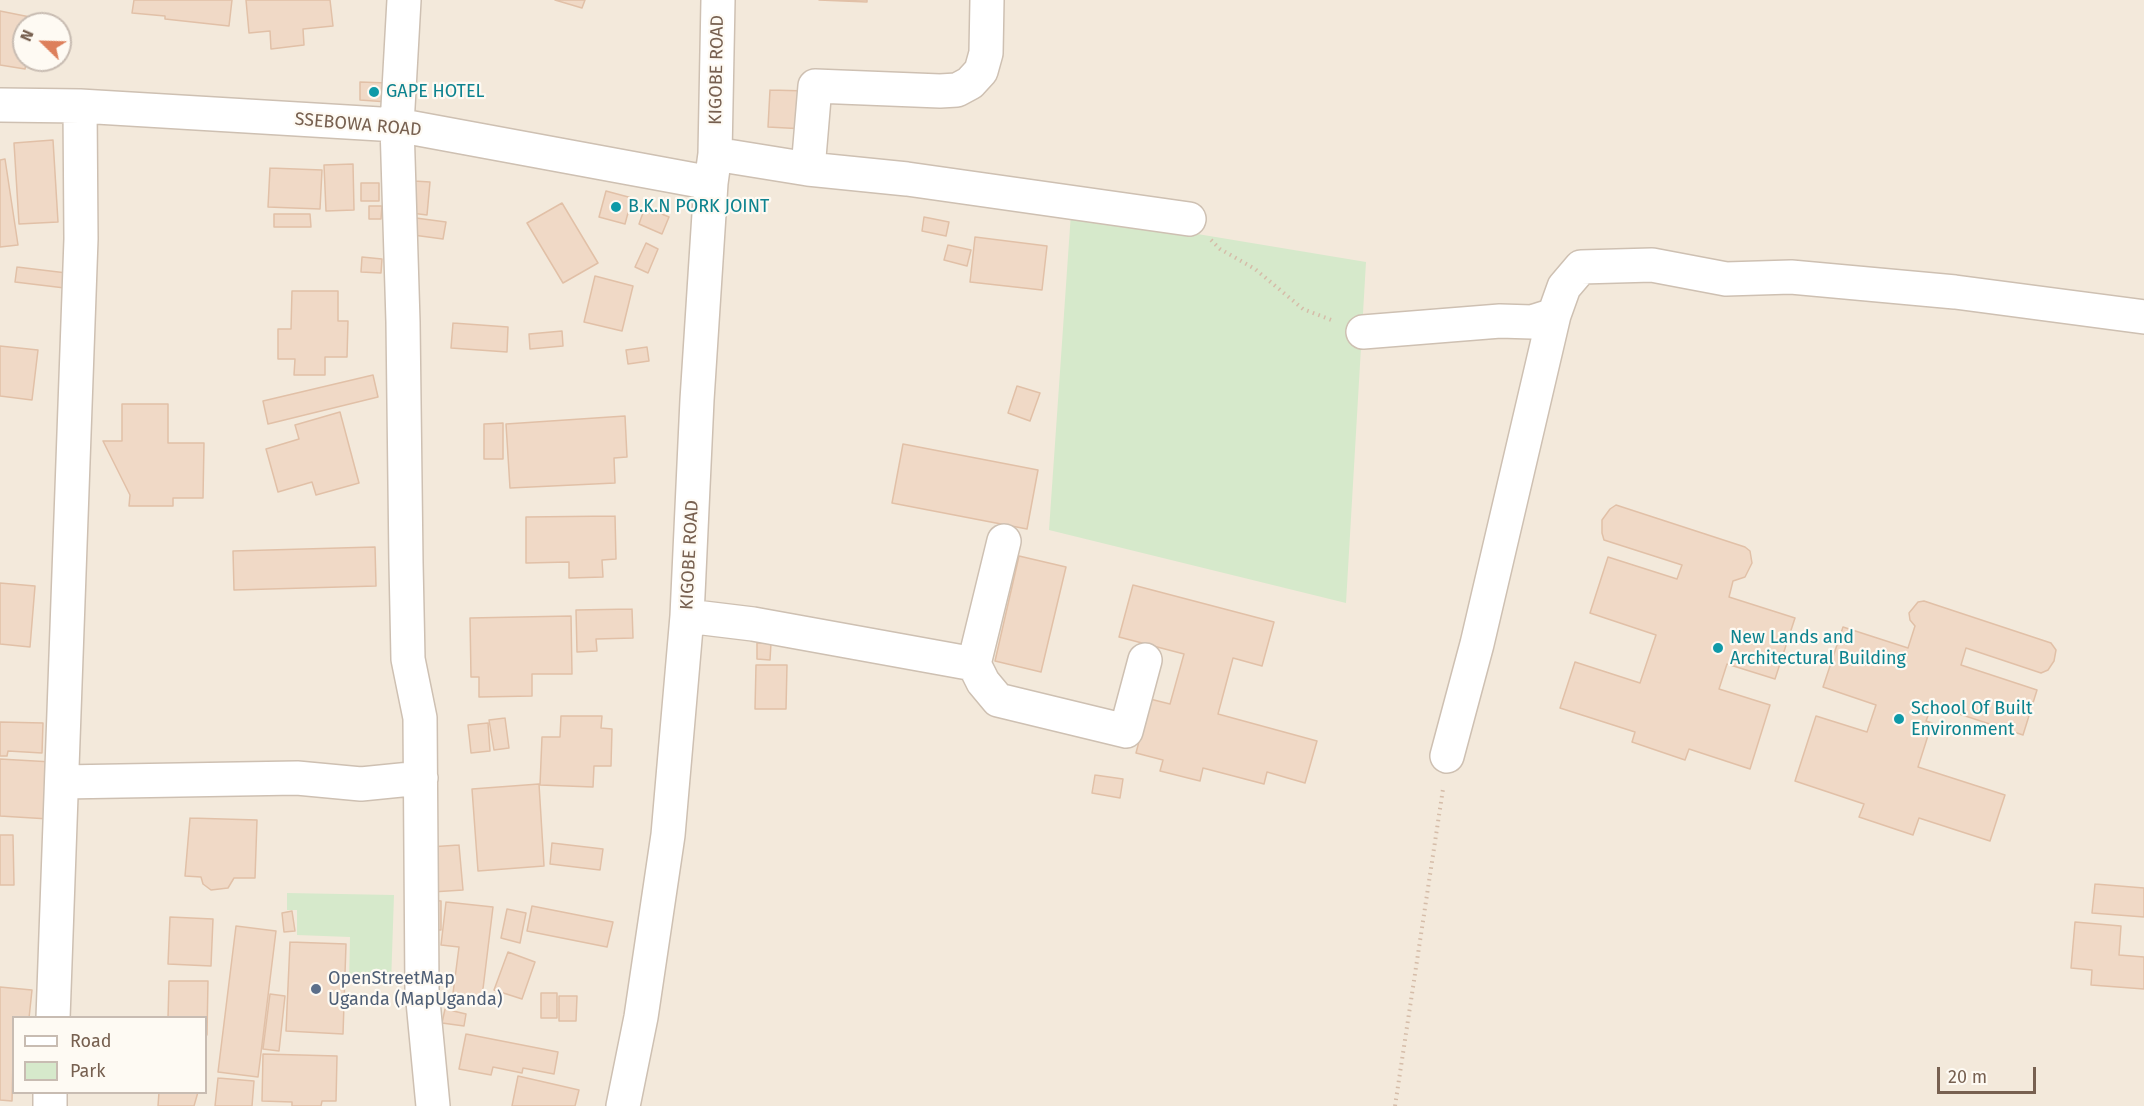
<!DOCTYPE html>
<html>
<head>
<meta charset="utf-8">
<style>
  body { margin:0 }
  #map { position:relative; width:2144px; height:1106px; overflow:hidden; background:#fcf7ed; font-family:"Fira Sans",sans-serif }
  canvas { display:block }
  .legend { position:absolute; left:12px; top:1016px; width:195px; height:78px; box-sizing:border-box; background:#fefaf3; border:2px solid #c8bcb2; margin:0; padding:8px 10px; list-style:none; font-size:18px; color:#776050 }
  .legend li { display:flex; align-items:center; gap:12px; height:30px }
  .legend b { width:30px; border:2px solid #c8bcb2 }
  .north { position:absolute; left:12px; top:12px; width:60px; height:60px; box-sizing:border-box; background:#fefaf3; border:2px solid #c8bcb2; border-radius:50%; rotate:293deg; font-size:16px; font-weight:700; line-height:24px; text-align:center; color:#776050 }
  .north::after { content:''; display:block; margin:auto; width:21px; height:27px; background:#dd7f5b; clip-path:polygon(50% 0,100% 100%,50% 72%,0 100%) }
  .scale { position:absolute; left:1937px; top:1067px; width:99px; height:27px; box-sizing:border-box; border:3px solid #776050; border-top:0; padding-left:8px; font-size:18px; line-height:21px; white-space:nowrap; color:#776050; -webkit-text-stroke:4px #fefaf3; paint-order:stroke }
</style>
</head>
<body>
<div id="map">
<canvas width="2144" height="1106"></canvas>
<ul class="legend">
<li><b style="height:8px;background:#fff"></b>Road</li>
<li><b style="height:16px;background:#d6e9cb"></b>Park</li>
</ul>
<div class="north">N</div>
<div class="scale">20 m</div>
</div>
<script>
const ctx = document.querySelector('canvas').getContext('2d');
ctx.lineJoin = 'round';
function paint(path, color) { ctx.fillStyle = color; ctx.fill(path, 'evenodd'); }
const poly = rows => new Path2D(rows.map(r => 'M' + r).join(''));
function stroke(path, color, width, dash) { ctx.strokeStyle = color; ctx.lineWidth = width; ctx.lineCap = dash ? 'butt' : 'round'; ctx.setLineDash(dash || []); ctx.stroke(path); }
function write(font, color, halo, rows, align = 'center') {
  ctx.font = font + ' "Fira Sans",sans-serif'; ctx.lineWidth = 4.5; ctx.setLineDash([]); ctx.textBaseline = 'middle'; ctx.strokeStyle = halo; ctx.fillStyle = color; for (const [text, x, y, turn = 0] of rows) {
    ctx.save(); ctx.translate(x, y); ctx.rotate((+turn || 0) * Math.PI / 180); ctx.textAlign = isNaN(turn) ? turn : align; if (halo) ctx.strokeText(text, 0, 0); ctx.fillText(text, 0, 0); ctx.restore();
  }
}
const residential = poly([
  [0,0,2144,0,2144,1106,0,1106],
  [24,24,60,24,60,60,24,60],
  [14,1018,206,1018,206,1092,14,1092]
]);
const green = poly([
  [1071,213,1366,262,1346,603,1049,530],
  [287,893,394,895,391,984,349,983,350,937,297,935,297,910,287,910]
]);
const building = poly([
  [134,0,232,0,229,26,165,19,165,16,132,13,134,0],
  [246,0,330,0,333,26,303,29,304,45,271,49,270,31,249,33,246,0],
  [555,0,585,0,582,8,555,0],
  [819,0,867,0,867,2,819,0],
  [0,11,35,18,34,24,24,24,24,60,27,60,25,69,0,65,0,11],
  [360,82,388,83,388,102,360,100,360,82],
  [770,90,807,91,805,129,768,127,770,90],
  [53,140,58,222,19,224,14,143,53,140],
  [5,159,18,245,0,247,0,160,5,159],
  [353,164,354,210,326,211,324,165,353,164],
  [270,168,322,170,320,209,268,207,270,168],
  [414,181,430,182,427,215,411,213,414,181],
  [361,183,379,183,379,201,361,201,361,183],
  [606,191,632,198,625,224,599,217,606,191],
  [562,203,598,263,563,283,527,223,562,203],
  [369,206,382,206,381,219,369,219,369,206],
  [645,207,669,217,662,234,639,224,645,207],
  [274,214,310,214,311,227,274,227,274,214],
  [924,217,949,222,946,236,922,231,924,217],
  [416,218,446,222,443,239,413,235,416,218],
  [975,237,1047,246,1042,290,970,282,975,237],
  [646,243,658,249,648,273,635,267,646,243],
  [948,245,971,250,967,266,944,260,948,245],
  [362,257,382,259,381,273,361,272,362,257],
  [17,267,75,274,73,289,15,282,17,267],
  [595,276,633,286,622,331,584,322,595,276],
  [292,291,338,291,338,321,348,321,347,357,325,357,325,375,294,375,295,359,278,359,278,329,291,329,292,291],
  [453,323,508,327,507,352,451,348,453,323],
  [562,331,563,346,530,349,529,334,562,331],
  [0,346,38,350,32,400,0,396,0,346],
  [647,347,649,361,628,364,626,350,647,347],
  [373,375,378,397,268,424,263,401,373,375],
  [1017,386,1040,393,1030,421,1008,413,1017,386],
  [122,404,168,404,168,443,204,443,203,498,173,498,173,506,129,506,130,495,103,441,122,441,122,404],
  [340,412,359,483,316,495,312,482,278,492,266,449,299,439,295,425,340,412],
  [625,416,627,457,614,458,615,483,510,488,506,424,625,416],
  [503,423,503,459,484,459,484,424,503,423],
  [903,444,1038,470,1027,529,892,503,903,444],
  [1616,505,1745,547,1750,551,1752,563,1745,577,1733,581,1729,597,1795,618,1775,679,1727,664,1719,689,1770,705,1750,769,1689,749,1685,760,1632,742,1635,732,1560,708,1575,662,1640,683,1656,635,1590,613,1608,557,1677,579,1682,565,1604,540,1602,533,1602,520,1610,509,1616,505],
  [615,516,616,559,602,560,603,577,569,578,569,562,526,563,526,517,615,516],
  [375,547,376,586,234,590,233,551,375,547],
  [1019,556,1066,567,1041,672,995,661,1019,556],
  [0,583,35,586,30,647,0,644,0,583],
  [1133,585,1274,622,1262,666,1233,658,1218,714,1317,741,1305,783,1267,772,1264,784,1203,768,1200,781,1160,771,1163,760,1136,753,1150,699,1170,704,1184,654,1119,637,1133,585],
  [1924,601,2051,643,2056,650,2054,661,2048,670,2041,673,1966,648,1961,665,2037,690,2023,735,1932,705,1926,721,1932,723,1918,767,2005,795,1990,841,1919,818,1913,835,1859,817,1864,804,1795,781,1816,716,1867,732,1876,705,1823,687,1843,627,1908,648,1915,626,1910,620,1909,613,1918,602,1924,601],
  [632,609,633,638,596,639,597,651,577,652,576,610,632,609],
  [571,616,572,674,532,674,532,696,479,697,479,677,471,677,470,618,571,616],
  [757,643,771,643,770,660,757,659,757,643],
  [756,665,787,665,786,709,755,709,756,665],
  [561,716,602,716,601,728,612,729,611,766,594,766,593,787,540,785,542,737,560,737,561,716],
  [505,718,509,748,494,750,489,720,505,718],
  [0,722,43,723,42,753,8,751,7,756,0,756,0,722],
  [488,723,490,751,471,753,468,725,488,723],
  [0,759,52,762,49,819,0,816,0,759],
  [1095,775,1123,779,1120,798,1092,793,1095,775],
  [539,784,544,866,478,871,472,789,539,784],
  [190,818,257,820,255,878,234,878,228,888,211,890,203,884,201,877,185,876,190,818],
  [0,835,13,835,14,885,0,885,0,835],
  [552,843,603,849,600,870,550,864,552,843],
  [459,845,463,890,432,892,429,847,459,845],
  [2095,884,2144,888,2144,917,2092,913,2095,884],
  [429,900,441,901,441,930,429,930,429,900],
  [446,902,493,907,481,1005,452,1001,459,947,441,945,446,902],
  [532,906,613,922,607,947,527,931,532,906],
  [507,909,526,913,520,943,501,938,507,909],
  [292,911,295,931,284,932,282,913,292,911],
  [170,917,213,919,211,966,168,964,170,917],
  [2075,922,2121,926,2119,955,2144,957,2144,989,2091,985,2092,970,2071,968,2075,922],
  [236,926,276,931,258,1077,218,1072,236,926],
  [290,942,346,944,343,1034,286,1031,290,942],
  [508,952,535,962,522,999,494,990,508,952],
  [169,981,208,981,207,1035,206,1018,168,1018,169,981],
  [0,987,32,990,29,1018,14,1018,12,1101,0,1100,0,987],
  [541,993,557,993,557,1018,541,1018,541,993],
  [270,994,285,996,279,1051,263,1049,270,994],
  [559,996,577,996,576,1021,559,1021,559,996],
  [445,1009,466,1014,464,1026,442,1023,445,1009],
  [466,1034,558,1052,554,1074,523,1068,522,1073,493,1067,491,1075,459,1069,466,1034],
  [263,1054,337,1056,336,1101,322,1101,321,1106,292,1106,292,1102,262,1101,263,1054],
  [518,1076,579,1090,575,1106,512,1106,518,1076],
  [218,1078,254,1081,252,1106,215,1106,218,1078],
  [159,1092,198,1092,194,1106,158,1106,159,1092]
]);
const path = poly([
  [1211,240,1220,249,1255,269,1303,309,1334,321],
  [1395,1106,1443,789]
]);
const minor = poly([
  [404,0,397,125,403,322,406,563,408,659,420,718,422,991,433,1106],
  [0,105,80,106,397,125,711,183],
  [715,154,808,169,907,179,1189,219],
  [808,169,815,86,940,91,957,90,970,83,981,71,986,53,987,0],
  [1363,332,1500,321,1532,322,1554,315],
  [687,616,753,624,974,664,983,682,998,700,1126,731,1145,660],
  [974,664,1004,541],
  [1447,756,1477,644,1554,315,1564,287,1581,267,1652,265,1726,279,1791,277,1955,292,2144,317],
  [62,782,297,778,361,784,421,778],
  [53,1018,81,239,80,106],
  [50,1106,50,1092],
  [623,1106,641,1017,668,835,687,616,697,400,711,183,715,154,718,0]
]);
const markers = [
  [374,92,6,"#0f9aa8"],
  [616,207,6,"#0f9aa8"],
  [1718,648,6,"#0f9aa8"],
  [1899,719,6,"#0f9aa8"],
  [316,989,6,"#5c6f8a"]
];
const streetNames = [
  ["KIGOBE ROAD",717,70,-89],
  ["SSEBOWA ROAD",358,125,5],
  ["KIGOBE ROAD",690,555,-87]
];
const cultureNames = [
  ["GAPE HOTEL",386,92],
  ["B.K.N PORK JOINT",628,207],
  ["New Lands and",1730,638],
  ["Architectural Building",1730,659],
  ["School Of Built",1911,709],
  ["Environment",1911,730]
];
const serviceNames = [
  ["OpenStreetMap",328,979],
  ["Uganda (MapUganda)",328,1000]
];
paint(residential, '#f3e9db');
paint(green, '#d6e9cb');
paint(building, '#f0d9c6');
stroke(building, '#e1c0a7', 1.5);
stroke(minor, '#cec0b2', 36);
stroke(path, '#d5bca8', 4, [1.5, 4.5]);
stroke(minor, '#fff', 33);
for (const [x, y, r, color] of markers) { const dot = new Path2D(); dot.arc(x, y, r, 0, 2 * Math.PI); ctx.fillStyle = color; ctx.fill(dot); stroke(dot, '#fefaf3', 2); }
write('18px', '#776050', '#fefaf3', streetNames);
write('18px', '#0d838f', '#fefaf3', cultureNames, 'left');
write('18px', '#4e5e75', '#fefaf3', serviceNames, 'left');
</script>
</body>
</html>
